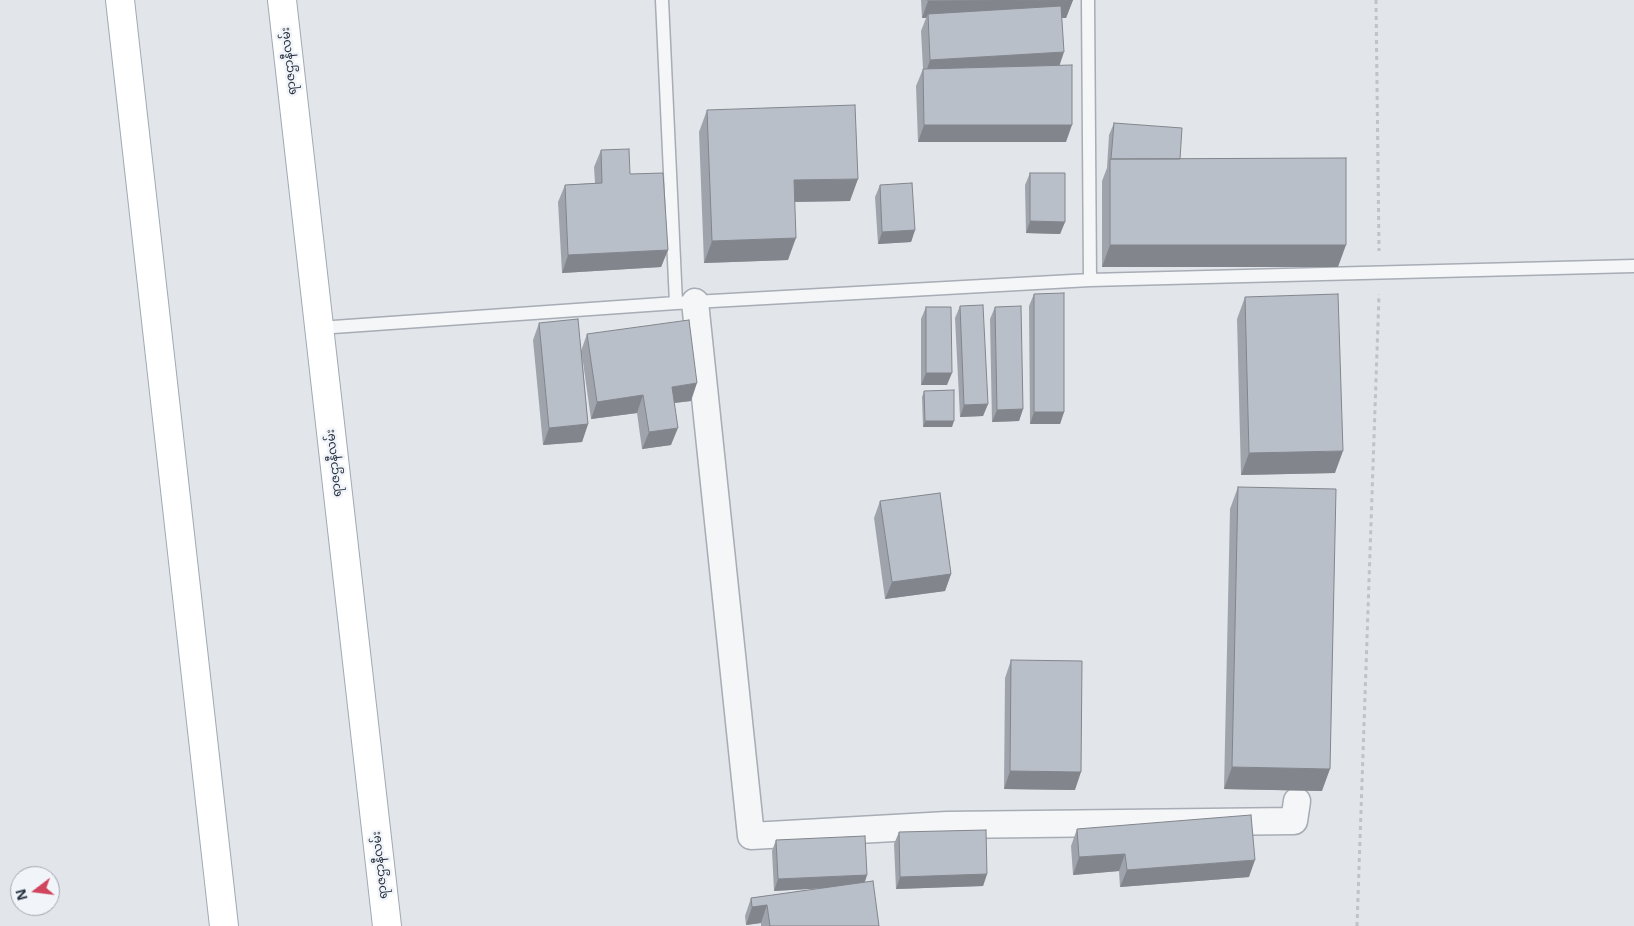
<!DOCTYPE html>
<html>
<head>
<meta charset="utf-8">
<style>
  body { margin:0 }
  #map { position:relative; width:1634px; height:926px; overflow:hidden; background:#e2e5ea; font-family:"Noto Sans",sans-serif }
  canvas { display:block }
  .north { position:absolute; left:10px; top:866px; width:50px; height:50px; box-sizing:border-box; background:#f1f4f8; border:1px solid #a1a7b0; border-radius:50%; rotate:255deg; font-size:14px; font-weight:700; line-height:20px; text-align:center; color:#293343 }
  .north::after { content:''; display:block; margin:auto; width:18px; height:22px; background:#d1445e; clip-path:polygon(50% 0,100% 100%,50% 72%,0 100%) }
</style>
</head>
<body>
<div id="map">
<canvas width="1634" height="926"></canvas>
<div class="north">N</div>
</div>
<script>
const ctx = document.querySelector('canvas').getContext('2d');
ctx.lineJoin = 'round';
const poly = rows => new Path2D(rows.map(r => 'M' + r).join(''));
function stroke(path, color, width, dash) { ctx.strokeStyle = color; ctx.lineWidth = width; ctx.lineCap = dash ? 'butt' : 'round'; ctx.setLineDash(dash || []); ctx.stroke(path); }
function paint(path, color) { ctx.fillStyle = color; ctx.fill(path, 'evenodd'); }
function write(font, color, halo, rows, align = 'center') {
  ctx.font = font + ' "Noto Sans","Noto Sans Myanmar",sans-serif'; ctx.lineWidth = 5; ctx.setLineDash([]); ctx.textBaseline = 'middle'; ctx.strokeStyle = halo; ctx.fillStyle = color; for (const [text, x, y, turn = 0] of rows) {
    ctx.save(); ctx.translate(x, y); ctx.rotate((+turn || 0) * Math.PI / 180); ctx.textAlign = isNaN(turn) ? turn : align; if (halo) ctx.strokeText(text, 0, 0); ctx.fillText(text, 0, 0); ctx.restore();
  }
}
const path = poly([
  [1376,0,1379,251],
  [1357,926,1379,294]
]);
const service = poly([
  [662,0,676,303],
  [1088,0,1090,280],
  [319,328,676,303,1090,280,1634,266]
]);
const minor = poly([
  [695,302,751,836,947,825,1294,821,1297,801]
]);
const primary = poly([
  [120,0,224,926],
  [282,0,387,926]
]);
const wall = poly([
  [921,0,1073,0,1066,18,1062,18,1059,66,1066,142,918,142,916,86,923,69,921,31,926,18,922,18],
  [707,110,850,201,795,202,788,260,704,263,699,132],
  [1114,123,1180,159,1338,267,1102,267,1102,181,1107,168,1109,135],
  [601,150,630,174,668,250,661,267,562,273,558,202,565,185,595,183,594,167],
  [1030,173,1065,222,1060,234,1026,233,1025,185],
  [880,185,915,230,911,242,878,244,875,197],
  [1034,294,1064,412,1060,424,1030,424,1029,306],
  [1245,297,1335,473,1241,475,1237,319],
  [960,306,988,404,983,416,960,417,955,318],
  [926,307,947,385,921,385,921,319],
  [995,307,1023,409,1019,421,992,422,990,319],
  [539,323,581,351,587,334,691,401,674,403,671,445,642,449,637,413,591,419,582,355,588,424,582,442,543,445,533,340],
  [924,391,952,427,923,427,922,397],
  [1238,487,1322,791,1224,789,1230,509],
  [880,501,951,574,945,591,885,599,874,518],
  [1011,660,1075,790,1004,789,1005,678],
  [1077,829,1249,877,1120,887,1119,871,1073,875,1071,846],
  [899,832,987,874,983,886,896,889,894,844],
  [776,840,867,875,865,882,879,926,761,926,761,923,746,925,745,916,751,898,823,888,774,891,772,851]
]);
const shadedWall = poly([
  [1073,0,1066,18,928,18,928,14,926,18,922,18,928,1],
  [1064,52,1058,70,924,78,930,60],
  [924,125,1072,125,1066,142,918,142],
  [858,179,850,201,786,202,794,180],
  [1030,221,1065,222,1060,234,1026,233],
  [915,230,911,242,878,244,882,232],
  [796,238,788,260,704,263,712,241],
  [1110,245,1346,245,1338,267,1102,267],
  [668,250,661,267,562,273,568,255],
  [926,373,952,373,947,385,921,385],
  [697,383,691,401,665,404,672,387],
  [643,395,637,413,591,419,597,402],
  [988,404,983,416,960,417,964,405],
  [1023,409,1019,421,992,422,997,410],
  [1034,412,1064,412,1060,424,1030,424],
  [925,421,954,421,952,427,923,427],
  [588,424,582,442,543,445,549,428],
  [678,428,671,445,642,449,649,432],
  [1343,451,1335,473,1241,475,1249,453],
  [951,574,945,591,885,599,892,582],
  [1232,767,1330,769,1322,791,1224,789],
  [1010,771,1081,772,1075,790,1004,789],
  [1125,854,1119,871,1073,875,1079,857],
  [1255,860,1249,877,1120,887,1127,870],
  [987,874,983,886,896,889,900,877],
  [867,875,863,886,774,891,778,879],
  [767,905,761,923,746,925,752,907]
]);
const building = poly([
  [928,0,1073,0,928,1,928,0],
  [1061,6,1064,52,930,60,928,14,1061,6],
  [1072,65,1072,125,924,125,923,69,1072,65],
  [855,105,858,179,794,180,796,238,712,241,707,110,855,105],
  [1114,123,1182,128,1180,159,1111,159,1114,123],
  [629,149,630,174,663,173,668,250,568,255,565,185,602,183,601,150,629,149],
  [1346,158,1346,245,1110,245,1110,159,1346,158],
  [1030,173,1065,173,1065,222,1030,221,1030,173],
  [912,183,915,230,882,232,880,185,912,183],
  [1064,293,1064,412,1034,412,1034,294,1064,293],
  [1338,294,1343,451,1249,453,1245,297,1338,294],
  [983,305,988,404,964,405,960,306,983,305],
  [1021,306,1023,409,997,410,995,307,1021,306],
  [926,307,951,307,952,373,926,373,926,307],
  [578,319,588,424,549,428,539,323,578,319],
  [689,320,697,383,672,387,678,428,649,432,643,395,597,402,587,334,689,320],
  [954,390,954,421,925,421,924,391,954,390],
  [1238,487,1336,489,1330,769,1232,767,1238,487],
  [940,493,951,574,892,582,880,501,940,493],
  [1011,660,1082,661,1081,772,1010,771,1011,660],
  [1251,815,1255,860,1127,870,1125,854,1079,857,1077,829,1251,815],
  [986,830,987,874,900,877,899,832,986,830],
  [865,836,867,875,778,879,776,840,865,836],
  [873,881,879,926,770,926,767,905,752,907,751,898,873,881]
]);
const streetNames = [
  ["ရာဇဌာနီလမ်း",289,61,-96],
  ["ရာဇဌာနီလမ်း",334,463,-96],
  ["ရာဇဌာနီလမ်း",380,865,-96]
];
stroke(service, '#a7acb5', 15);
stroke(minor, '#a7acb5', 29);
stroke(primary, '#a0aab6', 30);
stroke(path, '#bfc3c9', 3, [4, 4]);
stroke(service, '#f4f6f8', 12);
stroke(minor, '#f4f6f8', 26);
stroke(primary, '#fff', 28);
paint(wall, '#9fa4ac');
paint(shadedWall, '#82868c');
paint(building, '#b9bfc8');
stroke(building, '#82868c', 1);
write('12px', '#293343', '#f1f4f8', streetNames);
</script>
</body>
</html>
